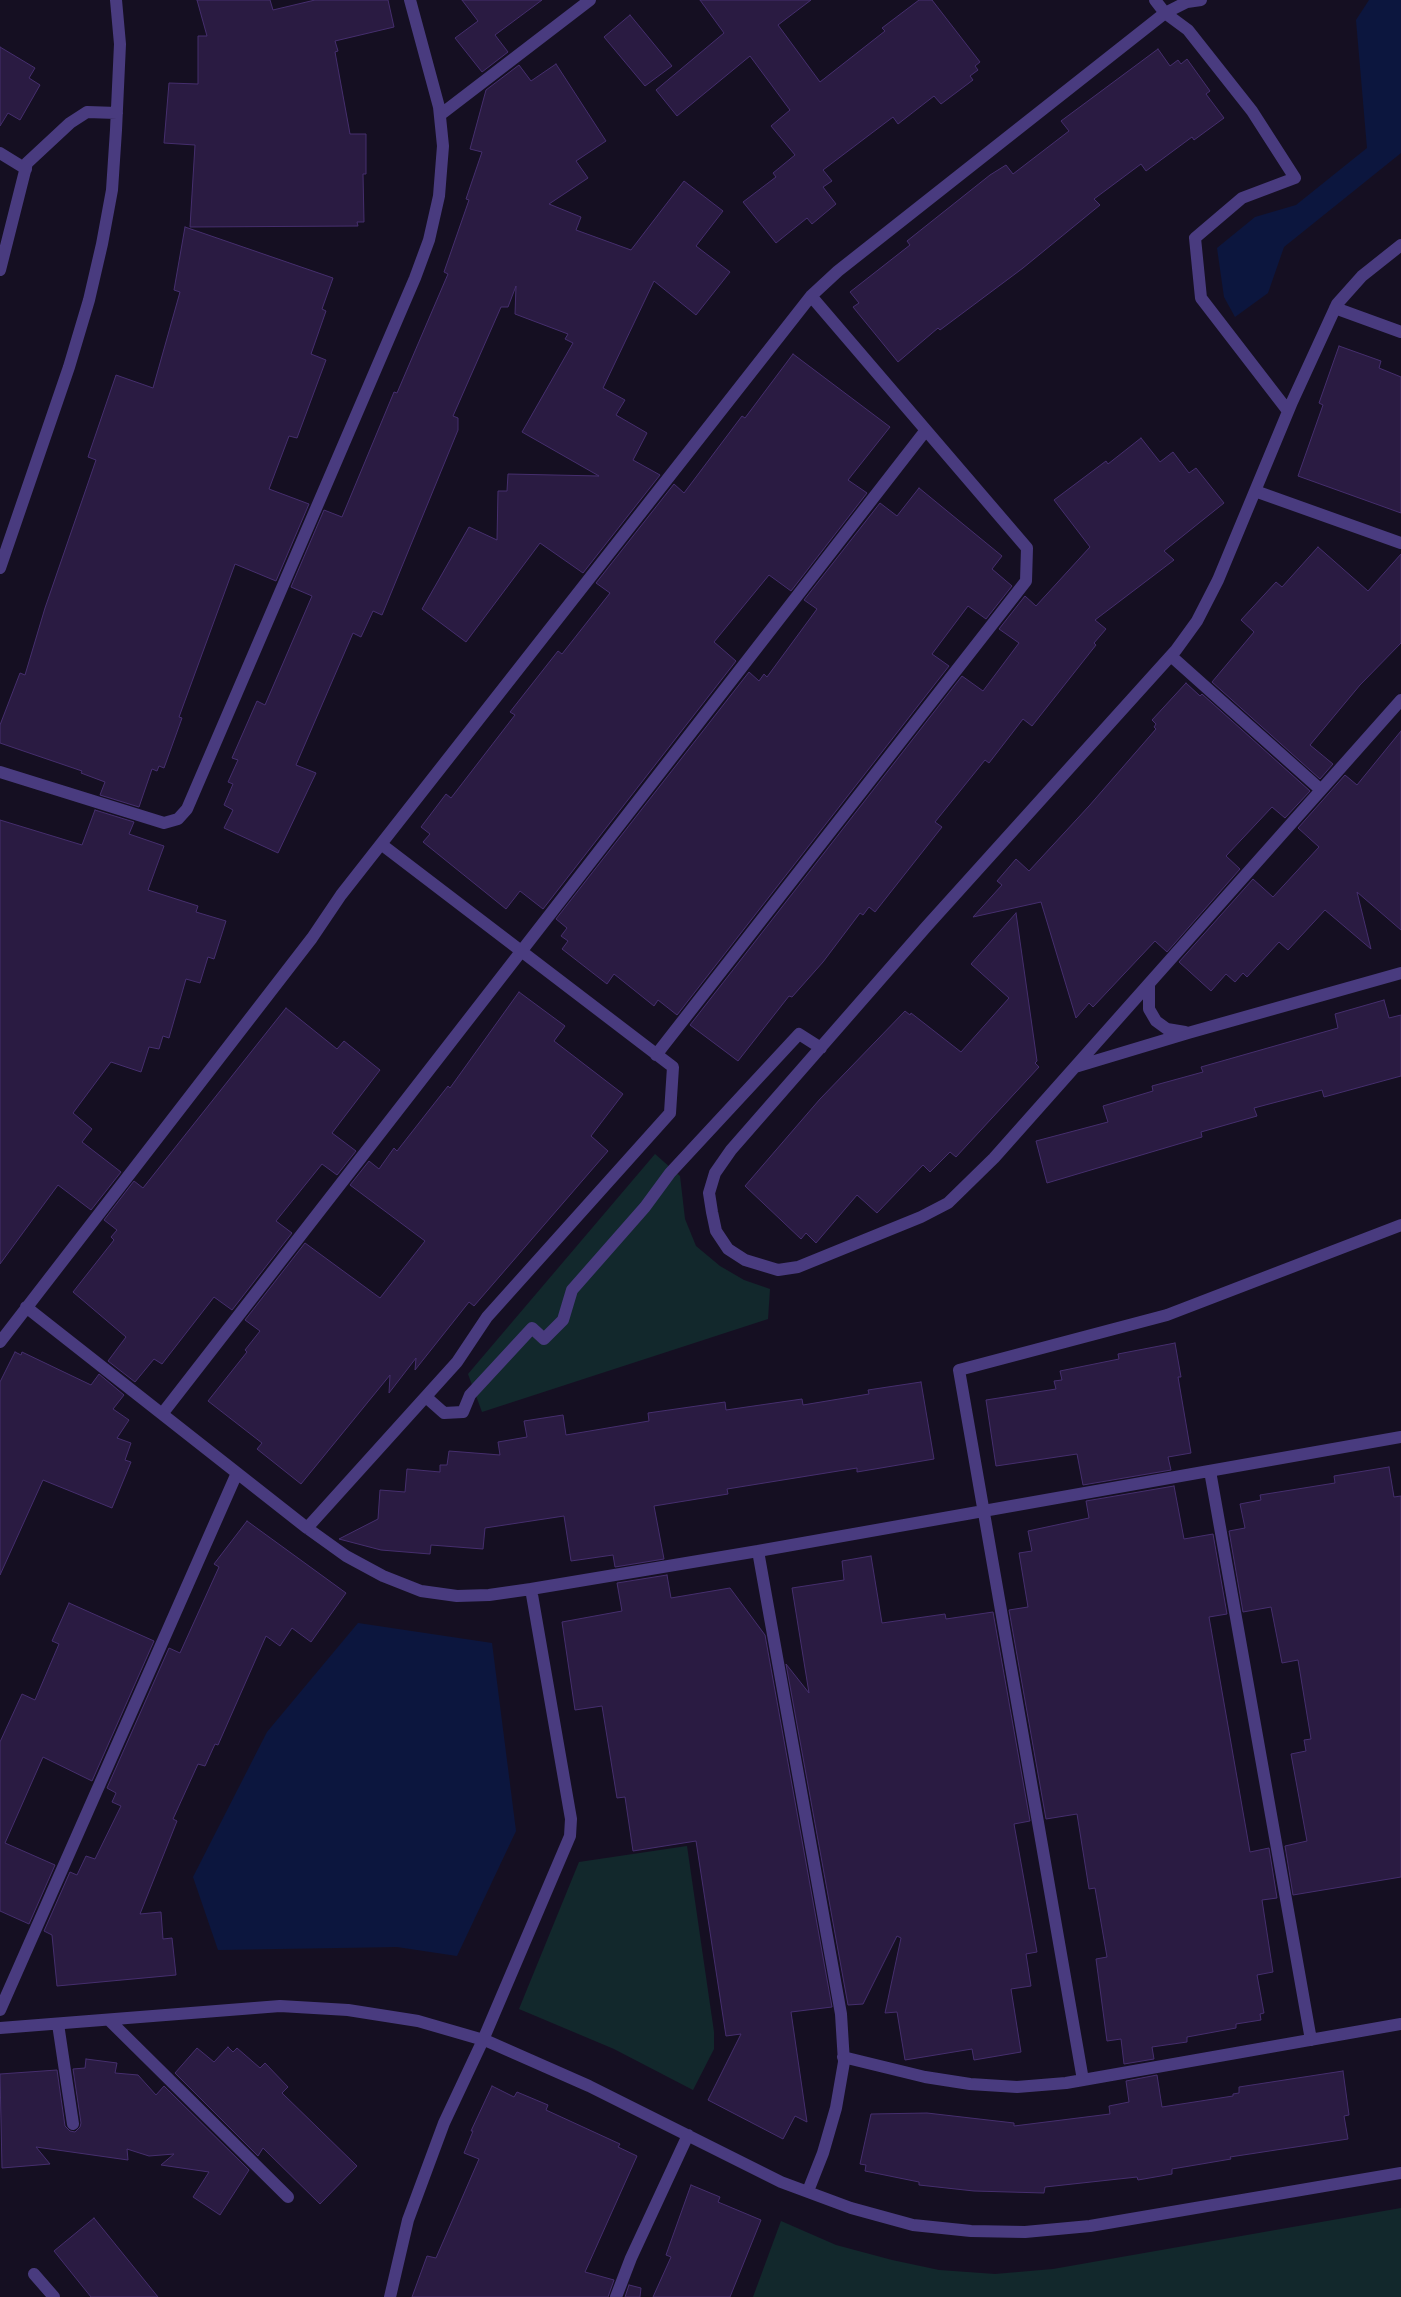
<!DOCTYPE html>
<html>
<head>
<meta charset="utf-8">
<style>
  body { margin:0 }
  canvas { display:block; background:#150f22 }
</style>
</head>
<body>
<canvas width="1401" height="2297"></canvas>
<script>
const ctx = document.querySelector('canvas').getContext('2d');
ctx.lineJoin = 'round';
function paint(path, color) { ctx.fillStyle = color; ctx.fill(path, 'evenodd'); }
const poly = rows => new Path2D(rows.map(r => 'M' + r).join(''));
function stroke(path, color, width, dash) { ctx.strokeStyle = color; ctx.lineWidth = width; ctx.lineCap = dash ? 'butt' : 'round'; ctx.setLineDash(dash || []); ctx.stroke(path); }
const green = poly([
  [655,1154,680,1176,685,1219,696,1246,720,1266,744,1280,770,1289,768,1319,482,1412,468,1374],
  [687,1846,714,2032,714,2049,693,2090,614,2049,519,2009,579,1862],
  [1401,2208,1401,2297,753,2297,781,2221,836,2245,892,2260,939,2270,995,2274,1053,2269]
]);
const water = poly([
  [1369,0,1401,0,1401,153,1284,247,1268,293,1235,317,1224,297,1217,248,1255,217,1296,205,1367,148,1356,20],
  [358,1623,492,1643,516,1831,457,1956,397,1947,218,1950,193,1877,267,1732]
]);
const building = poly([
  [197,0,270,0,273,10,315,0,388,0,394,27,335,41,338,51,335,52,350,134,366,134,366,174,363,174,364,222,357,222,358,226,190,227,195,145,164,143,169,83,198,84,198,36,207,36,197,0],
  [462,0,542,0,495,35,508,52,482,72,455,38,478,21,462,0],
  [700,0,811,0,778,25,820,82,885,31,882,28,919,0,932,0,980,62,975,66,978,70,970,76,973,80,941,104,934,96,898,124,893,117,823,170,832,181,823,187,836,204,812,224,807,218,776,243,743,202,776,177,773,173,795,155,771,126,790,110,750,56,677,116,656,90,724,33,700,0],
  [630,15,672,66,645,86,604,37,630,15],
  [0,47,35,68,29,78,40,85,20,120,8,113,0,126,0,47],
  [1158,49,1170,66,1178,60,1181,64,1187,59,1210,91,1206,94,1224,118,1194,140,1192,137,1146,171,1141,164,1094,199,1100,205,1023,268,940,330,938,328,898,362,853,307,859,303,850,292,910,245,907,241,990,175,1006,165,1013,174,1069,131,1061,121,1158,49],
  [556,64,606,141,576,161,588,178,549,204,581,217,576,230,631,250,684,181,723,211,696,246,730,272,696,315,654,281,603,388,625,400,616,415,647,433,633,460,660,475,583,573,540,543,466,642,422,609,469,527,497,540,498,491,507,491,508,474,599,476,522,432,573,343,565,339,568,334,515,314,516,286,508,307,501,307,453,416,458,418,458,430,382,615,373,611,361,637,353,633,296,765,316,773,278,853,224,828,233,810,224,805,233,784,228,782,238,760,232,758,257,701,265,705,312,596,291,587,324,510,342,517,394,392,397,393,448,274,444,272,469,200,466,199,482,152,470,149,486,90,519,65,531,81,556,64],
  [185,227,333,278,322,309,326,311,311,354,326,360,297,438,289,436,269,489,309,504,276,581,235,564,179,717,182,718,164,768,159,766,157,771,152,769,139,807,100,795,105,782,81,773,82,771,0,743,0,725,20,673,25,675,45,608,96,460,88,457,116,375,153,388,180,292,174,290,185,227],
  [1339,346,1381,361,1379,368,1401,377,1401,513,1298,476,1323,405,1319,403,1339,346],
  [793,354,890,427,848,480,867,493,791,591,769,575,714,642,736,661,543,909,520,891,506,909,423,842,430,834,421,827,446,794,451,798,515,715,510,712,558,651,562,654,610,593,596,583,674,484,684,493,742,416,745,418,793,354],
  [1141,438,1160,462,1173,452,1189,473,1196,468,1224,503,1164,551,1174,560,1095,620,1106,629,1094,643,1096,645,1032,726,1023,719,989,763,985,760,935,822,942,827,875,912,869,907,863,915,860,913,823,962,792,997,789,996,738,1061,690,1025,962,676,983,691,1019,643,999,629,1025,596,1036,606,1090,547,1054,500,1106,461,1108,464,1141,438],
  [919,488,1002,556,992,569,1012,586,986,619,968,606,932,654,949,666,677,1015,658,1000,654,1006,614,974,607,984,562,949,568,941,561,936,567,928,556,919,749,672,759,681,764,674,767,677,817,609,804,600,880,503,897,516,919,488],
  [1318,547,1368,591,1401,554,1401,643,1360,685,1310,745,1333,764,1320,779,1212,682,1254,632,1241,620,1276,582,1282,587,1318,547],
  [1186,683,1200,696,1202,694,1310,791,1285,818,1272,807,1226,856,1240,869,1167,952,1155,941,1093,1007,1089,1003,1076,1018,1041,902,973,917,1002,885,997,881,1016,859,1029,871,1089,806,1156,729,1154,727,1156,724,1152,720,1186,683],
  [1401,731,1401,930,1357,892,1371,949,1325,910,1288,950,1279,942,1247,977,1243,973,1235,982,1226,974,1211,991,1179,962,1253,879,1273,897,1319,847,1298,828,1345,775,1357,785,1401,731],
  [95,810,134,822,129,834,164,846,148,890,198,906,196,912,226,921,214,959,208,957,200,983,186,979,169,1038,163,1036,159,1049,149,1047,141,1072,111,1062,73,1113,92,1129,82,1142,121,1172,91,1210,58,1185,0,1264,0,820,82,845,95,810],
  [1016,913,1037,1061,1035,1063,1039,1067,956,1157,950,1152,930,1172,923,1165,877,1213,857,1195,816,1243,806,1233,801,1239,745,1186,820,1099,905,1011,910,1015,911,1013,961,1052,1009,998,971,964,1016,913],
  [519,992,565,1026,554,1041,623,1094,591,1136,608,1151,474,1306,469,1302,415,1370,416,1358,389,1393,390,1375,301,1484,257,1449,262,1443,208,1401,247,1352,245,1350,260,1331,245,1320,305,1243,380,1298,425,1241,350,1185,369,1161,379,1169,394,1148,397,1151,448,1086,450,1088,519,992],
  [1384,1000,1389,1018,1401,1015,1401,1076,1324,1097,1322,1090,1254,1108,1257,1116,1201,1132,1202,1137,1047,1183,1036,1141,1108,1122,1103,1106,1153,1091,1152,1086,1203,1072,1201,1067,1338,1028,1335,1014,1384,1000],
  [286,1008,337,1049,344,1041,380,1070,332,1133,356,1151,337,1175,322,1164,276,1221,292,1233,232,1310,214,1297,162,1364,154,1359,135,1382,108,1361,126,1337,73,1292,114,1240,111,1237,117,1230,104,1220,134,1181,143,1188,286,1008],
  [1175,1343,1181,1377,1178,1377,1191,1453,1168,1457,1171,1470,1083,1485,1077,1454,996,1466,986,1400,1056,1389,1054,1381,1062,1380,1060,1371,1119,1359,1118,1354,1175,1343],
  [15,1352,21,1355,22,1352,91,1385,99,1374,124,1395,113,1409,129,1420,117,1438,131,1443,125,1460,131,1462,112,1508,43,1480,0,1575,0,1382,15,1352],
  [921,1382,934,1459,857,1472,857,1468,727,1489,728,1494,654,1506,664,1559,615,1567,613,1555,571,1561,564,1516,485,1528,483,1549,431,1545,430,1554,381,1550,339,1539,378,1519,380,1490,405,1492,407,1469,440,1472,440,1465,447,1465,449,1451,500,1455,498,1442,527,1437,524,1421,563,1415,566,1435,649,1421,648,1413,725,1402,726,1410,802,1399,803,1405,869,1394,868,1390,921,1382],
  [1389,1467,1394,1497,1401,1496,1401,1877,1293,1895,1285,1846,1307,1841,1291,1754,1306,1751,1304,1740,1311,1739,1298,1660,1282,1663,1271,1607,1243,1612,1229,1531,1245,1528,1240,1504,1261,1500,1260,1495,1335,1483,1334,1476,1389,1467],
  [1174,1486,1184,1539,1213,1534,1227,1614,1209,1617,1250,1852,1269,1848,1277,1898,1262,1900,1273,1972,1257,1975,1264,2013,1260,2014,1261,2020,1236,2024,1236,2028,1187,2037,1187,2042,1152,2047,1154,2059,1124,2064,1121,2039,1107,2041,1096,1959,1107,1957,1095,1888,1089,1889,1077,1814,1046,1819,1009,1610,1028,1607,1019,1553,1032,1551,1028,1531,1089,1518,1086,1501,1174,1486],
  [247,1521,346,1593,311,1642,292,1628,280,1646,266,1636,218,1745,215,1744,205,1766,198,1764,173,1819,177,1821,140,1914,161,1912,163,1939,172,1938,176,1975,57,1986,52,1935,44,1931,70,1872,77,1875,86,1856,95,1859,121,1806,112,1802,116,1793,107,1788,169,1648,180,1653,219,1567,214,1564,247,1521],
  [871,1556,882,1623,945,1614,946,1619,993,1612,1030,1821,1014,1824,1037,1952,1026,1954,1031,1986,1011,1989,1021,2052,974,2060,972,2049,905,2060,897,2012,885,2013,901,1938,897,1936,863,2004,848,2005,786,1664,809,1693,792,1588,844,1580,842,1561,871,1556],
  [667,1575,671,1598,730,1588,765,1635,832,2007,791,2012,807,2122,795,2116,783,2139,708,2100,741,2034,726,2036,696,1841,633,1851,625,1797,617,1798,602,1706,575,1710,562,1622,622,1611,617,1583,667,1575],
  [69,1603,154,1641,92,1781,43,1757,5,1843,55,1865,29,1924,0,1911,0,1742,22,1694,35,1700,59,1644,52,1641,69,1603],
  [228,2047,233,2052,237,2048,260,2068,265,2063,288,2087,282,2093,357,2166,320,2204,263,2148,258,2156,175,2073,197,2048,214,2062,228,2047],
  [86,2059,117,2063,115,2073,138,2075,156,2095,164,2086,249,2170,220,2215,193,2197,209,2172,161,2165,174,2154,149,2156,127,2149,128,2160,36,2147,50,2164,2,2168,0,2074,57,2070,65,2126,70,2131,75,2132,80,2127,81,2123,73,2069,85,2068,86,2059],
  [1343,2071,1349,2115,1344,2116,1348,2139,1230,2157,1231,2159,1172,2169,1172,2174,1138,2180,1137,2177,1045,2187,1044,2193,974,2191,919,2185,919,2182,865,2171,866,2165,860,2164,871,2114,927,2113,1014,2123,1014,2126,1110,2114,1109,2106,1129,2102,1126,2081,1157,2075,1162,2107,1233,2096,1233,2094,1239,2093,1239,2087,1343,2071],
  [492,2086,514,2097,517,2092,548,2105,546,2110,620,2144,618,2147,637,2156,585,2272,614,2280,608,2297,412,2297,427,2256,436,2258,479,2159,464,2153,473,2131,471,2131,492,2086],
  [691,2185,720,2197,718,2202,761,2220,730,2297,653,2297,671,2257,666,2255,691,2185],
  [94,2218,158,2297,91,2297,54,2251,94,2218],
  [629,2285,641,2288,640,2297,625,2297,629,2285]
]);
const minor = poly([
  [1155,0,1165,13,1188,30,1252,111,1295,178,1242,198,1195,238,1201,298,1288,411],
  [440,115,590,0],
  [0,153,26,169],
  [1401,245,1362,276,1337,304,1292,402,1218,580,1197,621,1176,650,926,927,731,1150,715,1173,709,1193,712,1212,716,1231,728,1249,745,1260,778,1270,798,1267,921,1217,948,1203,994,1158,1401,700],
  [0,270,27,163,70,123,87,112,117,113],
  [1335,308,1401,332],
  [1255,491,1401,543],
  [0,568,69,367,89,300,102,244,112,190,116,130,120,44,116,0],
  [1171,656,1321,790],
  [0,772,164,823,178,819,187,809,415,278,429,240,439,196,443,146,439,107,410,0],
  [1149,985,1149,1009,1156,1021,1167,1029,1185,1032],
  [656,1055,1026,581,1027,548,811,296],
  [1075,1067,1188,1033,1401,973],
  [26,1307,307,1528,346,1556,383,1576,421,1591,457,1596,489,1595,531,1589,758,1551,1401,1437],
  [0,1342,312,938,341,895,811,296,838,271,1165,13,1187,2,1201,0],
  [426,1397,444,1413,463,1412,470,1395,532,1328,544,1339,563,1320,572,1290,645,1207,670,1173,799,1034,821,1048],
  [162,1414,926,430],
  [1210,1471,1311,2040],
  [307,1528,457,1362,487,1317,670,1113,673,1067,381,844],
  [758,1551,841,2014,844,2062,836,2108,823,2153,808,2191],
  [0,2010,237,1473],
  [109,2020,288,2197],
  [58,2024,73,2124],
  [0,2028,280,2006,348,2010,418,2021,487,2041,589,2086,781,2182,851,2208,913,2225,971,2231,1025,2232,1090,2226,1401,2173],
  [843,2057,925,2077,970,2084,1017,2087,1066,2083,1401,2024],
  [1083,2080,959,1370,1167,1315,1401,1225],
  [34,2274,54,2297],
  [390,2297,408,2220,444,2123,483,2040,570,1836,571,1819,531,1589],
  [616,2297,631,2258,688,2135]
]);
paint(green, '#12282c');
paint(water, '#0c163e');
paint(building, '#2a1b42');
stroke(building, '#452e6d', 1);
stroke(minor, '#493b7f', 12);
</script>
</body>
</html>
